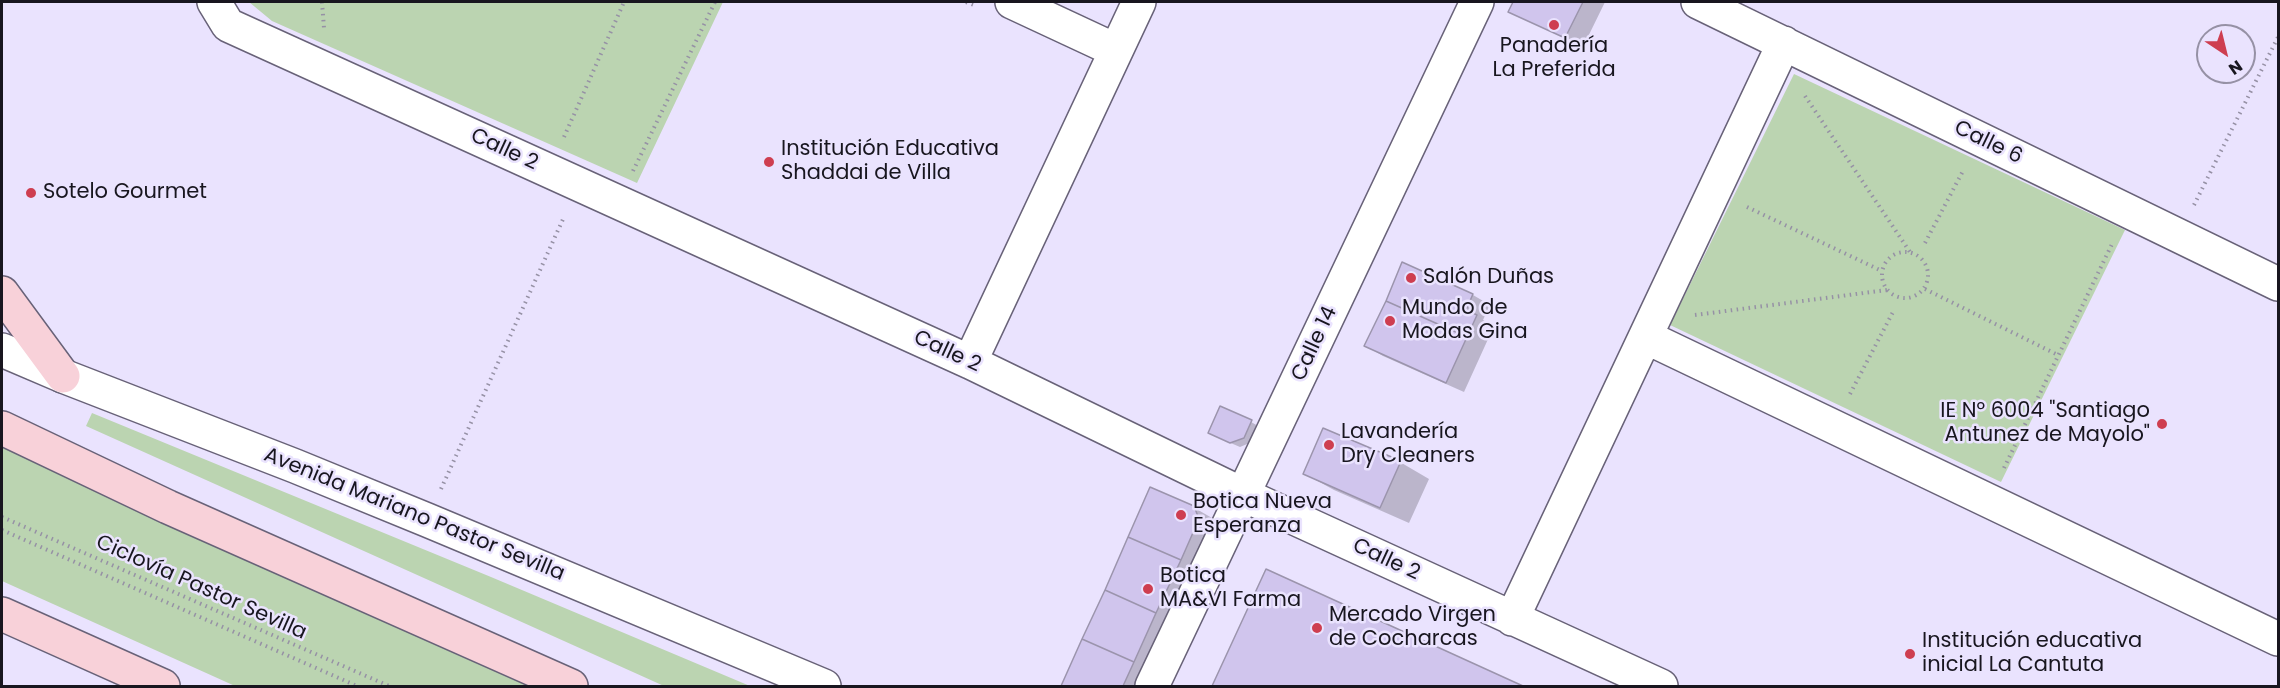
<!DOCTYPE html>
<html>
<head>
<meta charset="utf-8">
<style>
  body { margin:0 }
  #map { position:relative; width:2280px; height:688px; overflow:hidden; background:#eae3fe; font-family:Poppins,sans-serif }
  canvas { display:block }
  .frame { position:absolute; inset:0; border:3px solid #18161f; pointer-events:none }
  .north { position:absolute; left:2196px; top:24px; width:60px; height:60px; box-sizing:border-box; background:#eae3fe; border:2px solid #9691a5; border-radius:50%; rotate:145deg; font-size:16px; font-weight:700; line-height:24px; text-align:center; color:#18161f }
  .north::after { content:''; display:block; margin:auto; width:21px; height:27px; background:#ce3e50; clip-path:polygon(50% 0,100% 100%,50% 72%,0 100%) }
</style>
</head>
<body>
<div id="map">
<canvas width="2280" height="688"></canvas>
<div class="frame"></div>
<div class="north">N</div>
</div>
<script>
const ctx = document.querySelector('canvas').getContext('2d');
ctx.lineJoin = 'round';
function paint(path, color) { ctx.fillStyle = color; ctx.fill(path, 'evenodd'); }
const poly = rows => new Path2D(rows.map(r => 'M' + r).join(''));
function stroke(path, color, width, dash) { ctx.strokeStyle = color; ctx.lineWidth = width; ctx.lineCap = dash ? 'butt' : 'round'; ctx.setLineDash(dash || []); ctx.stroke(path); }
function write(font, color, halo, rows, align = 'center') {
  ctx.font = font + ' Poppins,sans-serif'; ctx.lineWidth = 5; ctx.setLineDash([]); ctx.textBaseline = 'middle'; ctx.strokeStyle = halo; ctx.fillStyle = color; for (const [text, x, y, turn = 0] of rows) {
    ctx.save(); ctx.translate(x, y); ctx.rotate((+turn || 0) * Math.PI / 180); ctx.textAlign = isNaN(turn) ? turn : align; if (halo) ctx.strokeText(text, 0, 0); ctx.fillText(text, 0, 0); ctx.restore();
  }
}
const green = poly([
  [249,2,723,2,637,183,272,21],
  [1794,74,2125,230,2001,482,1670,325],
  [92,413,491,577,750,686,664,686,86,426],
  [2,441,538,686,235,686,2,581]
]);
const shadow = poly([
  [1515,2,1605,2,1583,47,1510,11],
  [1403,264,1473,295,1490,305,1483,320,1494,326,1464,392,1383,356,1366,346],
  [1251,422,1260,427,1252,442,1240,447,1219,438],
  [1400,462,1429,479,1409,523,1334,490,1305,474],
  [1150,489,1193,507,1212,518,1216,530,1145,686,1063,686],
  [1267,571,1520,686,1213,686]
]);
const building = poly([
  [1513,2,1583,2,1565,38,1508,12,1513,2],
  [1402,262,1473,294,1466,310,1477,315,1467,337,1386,301,1402,262],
  [1386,301,1467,337,1446,383,1364,346,1386,301],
  [1220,406,1252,420,1244,438,1230,443,1208,433,1220,406],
  [1323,428,1401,461,1380,508,1303,474,1323,428],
  [1150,487,1194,506,1199,519,1181,560,1128,537,1150,487],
  [1128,537,1181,560,1156,613,1105,590,1128,537],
  [1266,569,1523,686,1212,686,1266,569],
  [1105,590,1156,613,1134,662,1082,639,1105,590],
  [1082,639,1134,662,1123,686,1061,686,1082,639]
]);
const path = poly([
  [322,2,324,28],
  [966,2,977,6],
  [1805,96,1910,252],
  [564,137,624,2],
  [633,171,715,2],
  [2194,205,2278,37],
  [1747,207,1882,271],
  [1925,243,1964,169],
  '1882 275a23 23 0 1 1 46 0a23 23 0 1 1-46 0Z',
  [1925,289,2058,355],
  [1695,315,1887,290],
  [1850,394,1893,312],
  [2004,468,2113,242],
  [441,489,564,217],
  [2,517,389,686],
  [2,530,357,686]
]);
const street = poly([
  [214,2,228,25,970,362,1244,495,1661,686],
  [1012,2,1115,50],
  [1698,2,2278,284],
  [1646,337,2278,639],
  [2,350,63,376,295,466,427,520,824,686],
  [970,362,1139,2],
  [1512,619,1784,43],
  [1152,686,1477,2]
]);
const secondary = poly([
  [2,293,63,376],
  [2,428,168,507,571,686],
  [2,614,163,686]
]);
const markers = [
  [1554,25,6,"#ce3e50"],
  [769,162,6,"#ce3e50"],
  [31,193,6,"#ce3e50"],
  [1411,278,6,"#ce3e50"],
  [1390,321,6,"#ce3e50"],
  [2162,424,6,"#ce3e50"],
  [1329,445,6,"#ce3e50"],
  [1181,515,6,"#ce3e50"],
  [1148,589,6,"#ce3e50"],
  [1317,628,6,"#ce3e50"],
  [1910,654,6,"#ce3e50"]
];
const poiNames = [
  ["Panadería",1554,47,"center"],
  ["La Preferida",1554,71,"center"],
  ["Institución Educativa",781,150],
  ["Shaddai de Villa",781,174],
  ["Sotelo Gourmet",43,193],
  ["Salón Duñas",1423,278],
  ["Mundo de",1402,309],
  ["Modas Gina",1402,333],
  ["IE N° 6004 \"Santiago",2150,412,"right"],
  ["Antunez de Mayolo\"",2150,436,"right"],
  ["Lavandería",1341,433],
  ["Dry Cleaners",1341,457],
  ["Botica Nueva",1193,503],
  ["Esperanza",1193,527],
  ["Botica",1160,577],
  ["MA&VI Farma",1160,601],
  ["Mercado Virgen",1329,616],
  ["de Cocharcas",1329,640],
  ["Institución educativa",1922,642],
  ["inicial La Cantuta",1922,666]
];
const streetNames = [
  ["Calle 6",1988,143,26],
  ["Calle 2",504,150,25],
  ["Calle 14",1315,344,-65],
  ["Calle 2",947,352,25],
  ["Avenida Mariano Pastor Sevilla",414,515,22],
  ["Calle 2",1386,560,25],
  ["Ciclovía Pastor Sevilla",201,588,24]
];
paint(green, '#bbd4b1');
paint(shadow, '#0003');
paint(building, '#d0c5ed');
stroke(building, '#9b94ac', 1.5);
stroke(street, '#686278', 36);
stroke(secondary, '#686278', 36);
stroke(path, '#9691a5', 4, [1.5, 4.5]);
stroke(street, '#fff', 33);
stroke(secondary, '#f8d1d9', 33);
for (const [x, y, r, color] of markers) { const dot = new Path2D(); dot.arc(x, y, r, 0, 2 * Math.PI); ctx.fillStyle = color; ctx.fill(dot); stroke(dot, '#eae3fe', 2); }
write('21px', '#18161f', '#eae3fe', poiNames, 'left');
write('21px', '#18161f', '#eae3fe', streetNames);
</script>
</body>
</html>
